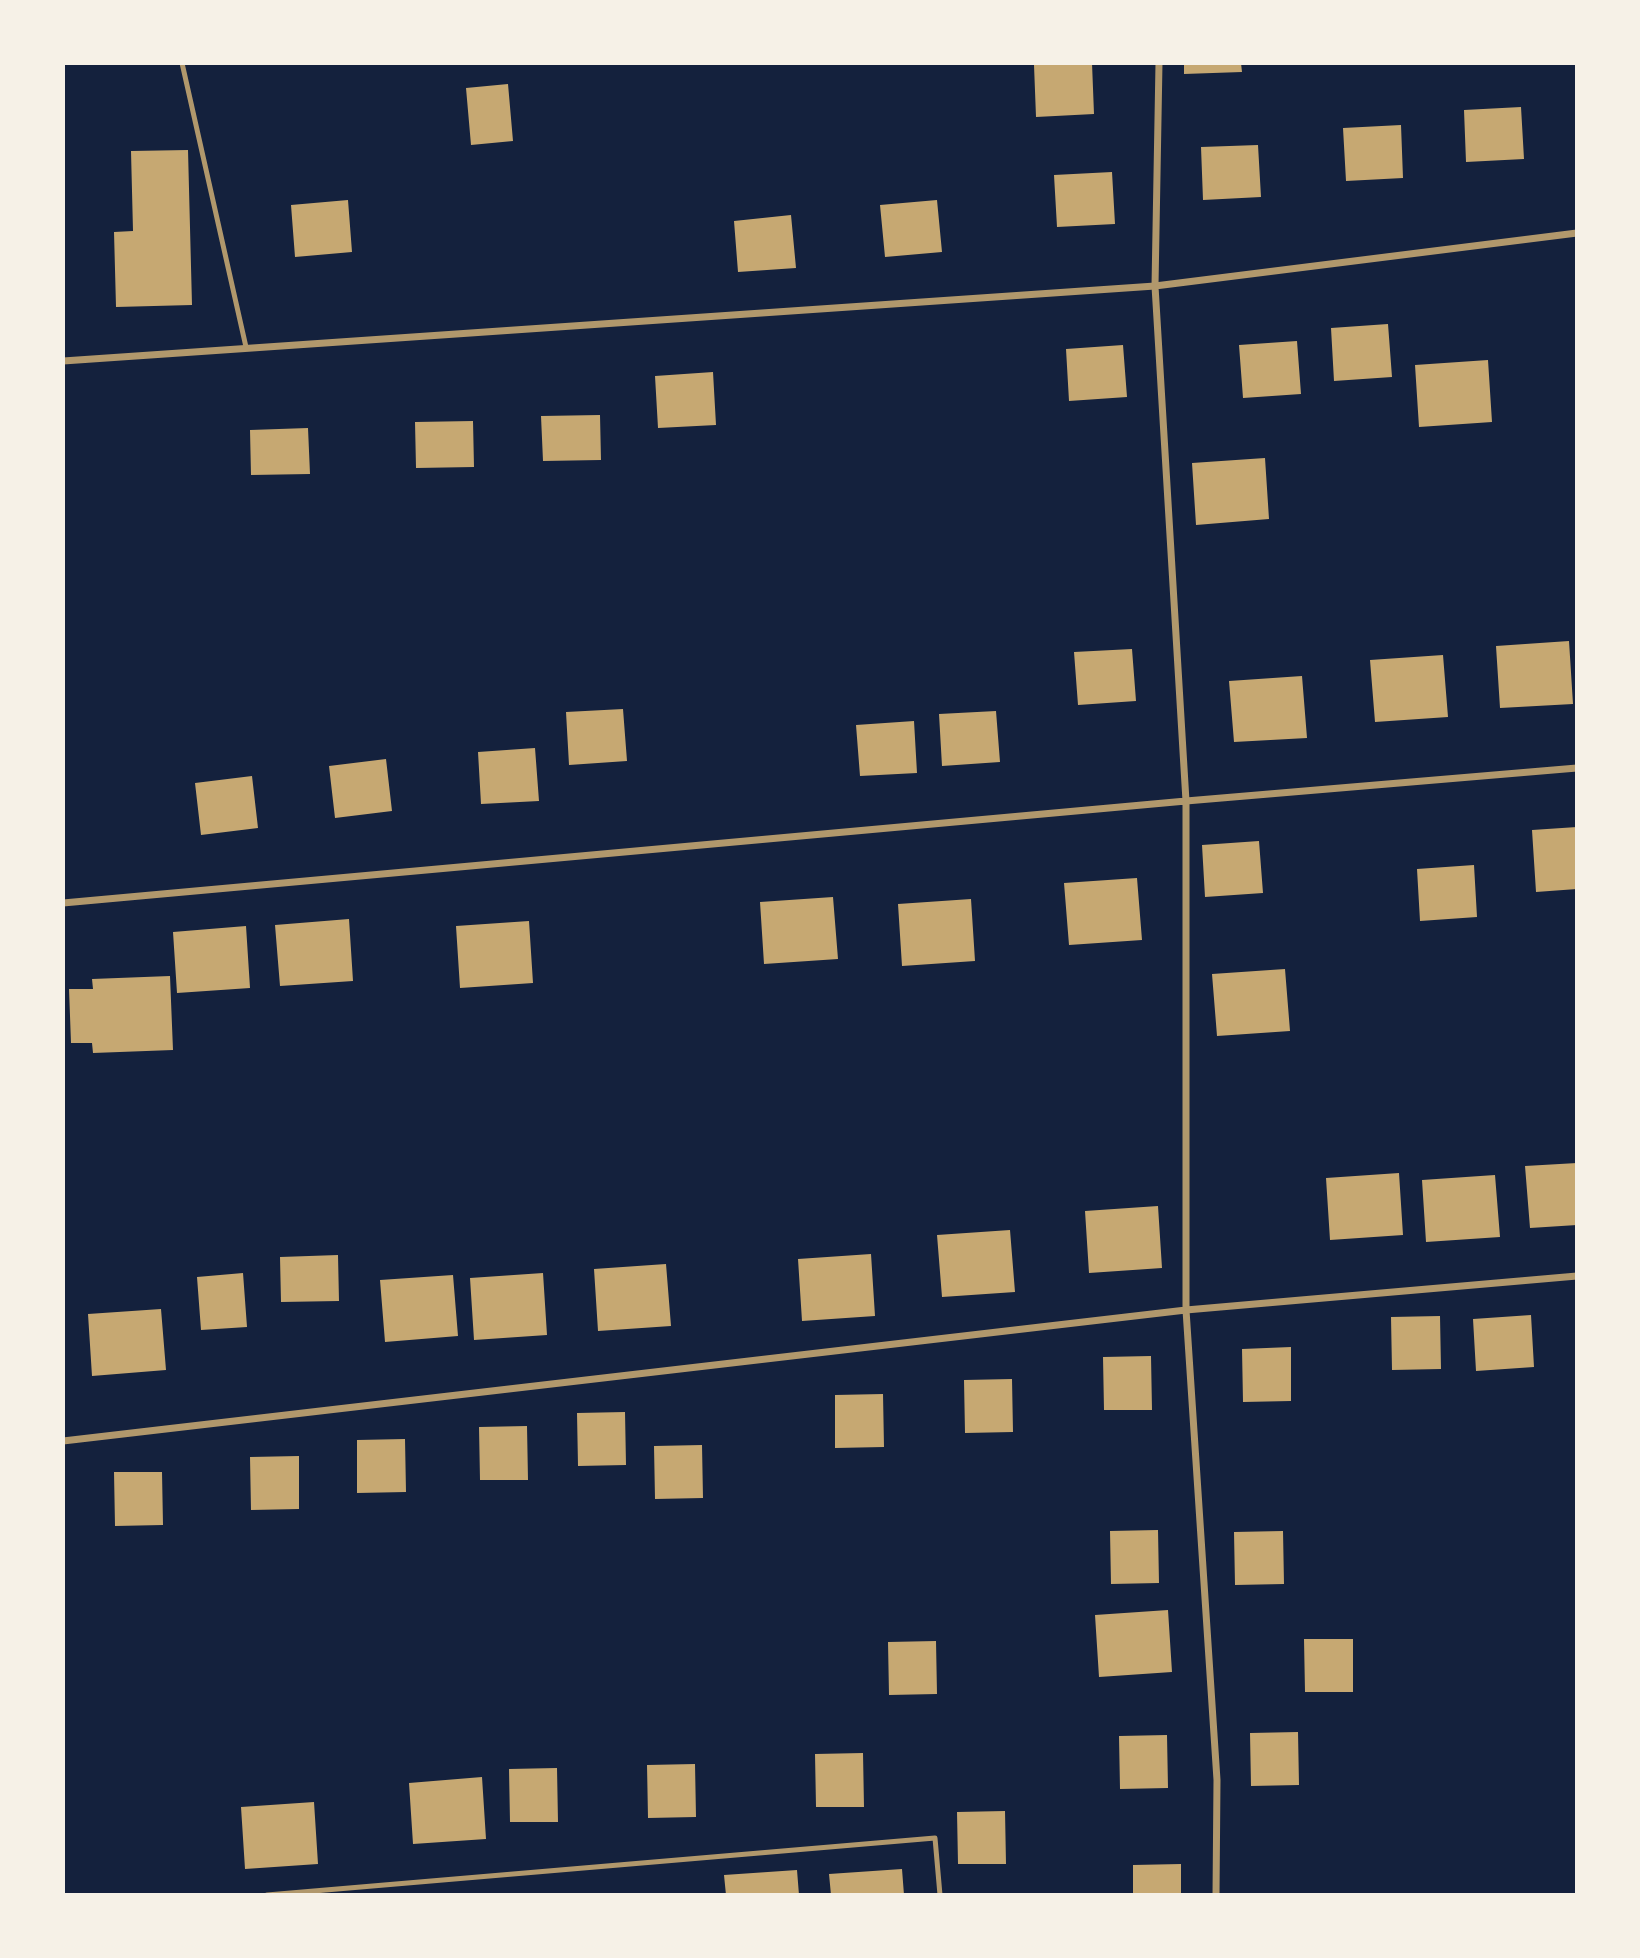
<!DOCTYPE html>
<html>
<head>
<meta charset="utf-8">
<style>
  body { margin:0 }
  #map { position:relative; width:1640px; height:1958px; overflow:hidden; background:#14213d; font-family:Ubuntu,sans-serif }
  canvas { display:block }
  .frame { position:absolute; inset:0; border:65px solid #f6f1e7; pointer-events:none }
</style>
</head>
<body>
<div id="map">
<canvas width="1640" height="1958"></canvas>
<div class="frame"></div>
</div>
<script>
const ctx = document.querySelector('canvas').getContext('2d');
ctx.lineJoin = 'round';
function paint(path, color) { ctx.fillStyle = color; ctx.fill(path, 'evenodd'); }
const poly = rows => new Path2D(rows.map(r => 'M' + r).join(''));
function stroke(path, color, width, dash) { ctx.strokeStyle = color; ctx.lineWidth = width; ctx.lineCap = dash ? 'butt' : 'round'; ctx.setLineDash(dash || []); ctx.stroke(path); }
const building = poly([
  [1079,63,1092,63,1094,114,1036,117,1034,65],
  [1184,63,1241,63,1242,72,1184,74],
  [508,84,513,141,471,145,466,88],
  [1521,107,1524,159,1466,162,1464,110],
  [1401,125,1403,178,1346,181,1343,128],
  [1258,145,1261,197,1203,200,1201,147],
  [188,150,192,305,116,307,114,232,133,231,131,151],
  [1112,172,1115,224,1057,227,1054,175],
  [348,200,352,252,295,257,291,205],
  [937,200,942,252,885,257,880,205],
  [791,215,796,268,738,272,734,221],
  [1388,324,1392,377,1334,381,1331,328],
  [1297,341,1301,394,1243,398,1239,345],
  [1123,345,1127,397,1069,401,1066,349],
  [1488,360,1492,422,1419,427,1415,365],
  [713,372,716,425,658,428,655,376],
  [600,415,601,460,543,461,541,416],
  [473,421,474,467,416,468,415,422],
  [308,428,310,474,251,475,250,430],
  [1265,458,1269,519,1196,525,1192,463],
  [1569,641,1573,704,1500,708,1496,646],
  [1132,649,1136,701,1078,705,1074,652],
  [1443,655,1448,717,1375,722,1370,660],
  [1302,676,1307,738,1234,742,1229,681],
  [623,709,627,761,569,765,566,712],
  [996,711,1000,762,942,766,939,714],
  [914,721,917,773,860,776,856,725],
  [535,748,539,801,481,804,478,752],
  [386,759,392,811,335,818,329,766],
  [252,776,258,828,201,835,195,783],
  [1577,827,1577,889,1536,892,1532,830],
  [1259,841,1263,893,1205,897,1202,845],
  [1474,865,1477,917,1420,921,1417,869],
  [1137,878,1142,940,1069,945,1064,883],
  [833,897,838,959,764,964,760,902],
  [971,899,975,961,902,966,898,904],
  [349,919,353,981,280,986,275,925],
  [529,921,533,983,460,988,456,926],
  [246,926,250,988,177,993,173,932],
  [1285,969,1290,1031,1217,1036,1212,974],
  [170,976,173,1050,93,1053,92,1043,71,1043,69,989,93,989,92,979],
  [1577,1163,1577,1225,1530,1228,1525,1166],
  [1399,1173,1403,1235,1330,1240,1326,1178],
  [1495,1175,1500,1237,1426,1242,1422,1180],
  [1158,1206,1162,1268,1089,1273,1085,1211],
  [1010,1230,1015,1292,942,1297,937,1235],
  [871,1254,875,1316,802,1321,798,1259],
  [338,1255,339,1301,281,1302,280,1257],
  [666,1264,671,1326,598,1331,594,1269],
  [243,1273,247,1327,201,1330,197,1277],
  [543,1273,547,1335,474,1340,470,1278],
  [453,1275,458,1336,385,1342,380,1280],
  [161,1309,166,1370,92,1376,88,1314],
  [1531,1315,1534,1367,1476,1371,1473,1319],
  [1440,1316,1441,1369,1392,1370,1391,1317],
  [1291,1347,1291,1401,1243,1402,1242,1349],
  [1151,1356,1152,1410,1104,1410,1103,1357],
  [1012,1379,1013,1432,965,1433,964,1380],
  [883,1394,884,1447,835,1448,835,1395],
  [625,1412,626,1465,578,1466,577,1413],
  [527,1426,528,1480,480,1480,479,1427],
  [405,1439,406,1492,357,1493,357,1440],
  [702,1445,703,1498,655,1499,654,1446],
  [299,1456,299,1509,251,1510,250,1457],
  [114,1472,162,1472,163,1525,115,1526],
  [1158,1530,1159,1583,1111,1584,1110,1531],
  [1283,1531,1284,1584,1235,1585,1234,1532],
  [1168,1610,1172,1672,1099,1677,1095,1615],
  [1304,1639,1353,1639,1353,1692,1305,1692],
  [936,1641,937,1694,889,1695,888,1642],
  [1298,1732,1299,1785,1251,1786,1250,1733],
  [1167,1735,1168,1788,1120,1789,1119,1736],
  [863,1753,864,1807,816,1807,815,1754],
  [695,1764,696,1817,648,1818,647,1765],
  [557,1768,558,1822,510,1822,509,1769],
  [482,1777,486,1839,413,1844,409,1783],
  [314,1802,318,1864,245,1869,241,1807],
  [1005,1811,1006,1864,958,1864,957,1812],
  [1181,1864,1181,1895,1133,1895,1133,1865],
  [902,1869,904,1895,831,1895,829,1874],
  [797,1870,799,1895,726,1895,724,1875]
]);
const service = poly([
  [182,63,246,347],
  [267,1895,935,1838,940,1895]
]);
const minor = poly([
  [1159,63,1155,286,1186,801,1186,1310,1217,1780,1216,1895],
  [63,361,1155,286,1577,233],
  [63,903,1186,801,1577,768],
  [63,1441,1186,1310,1577,1276]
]);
paint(building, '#c6a872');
stroke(service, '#b1986c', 5);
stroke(minor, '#b1986c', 7);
</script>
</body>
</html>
